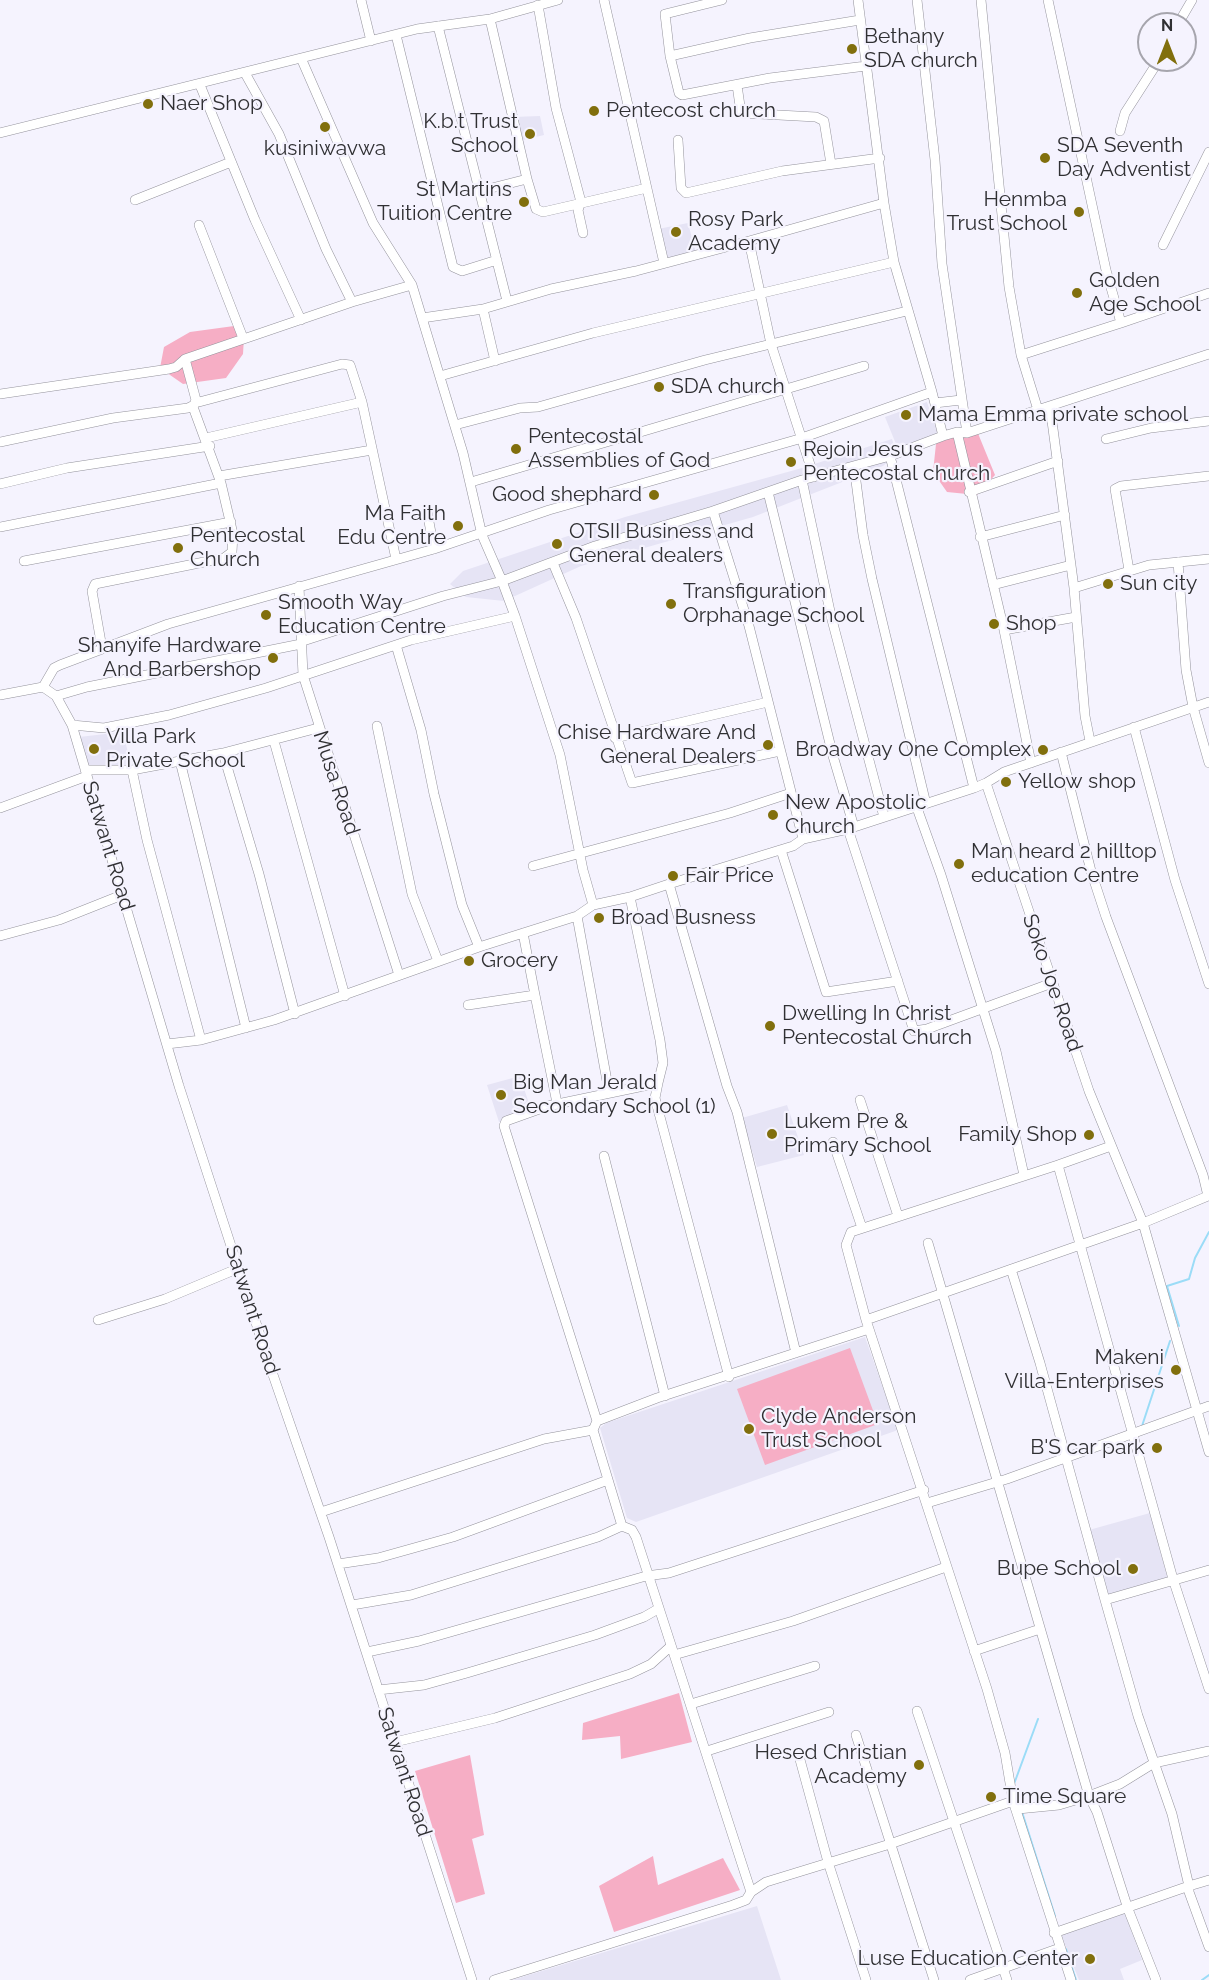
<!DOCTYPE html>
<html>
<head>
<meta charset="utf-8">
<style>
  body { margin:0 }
  #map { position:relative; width:1209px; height:1980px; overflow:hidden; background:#f5f3fe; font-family:Raleway,sans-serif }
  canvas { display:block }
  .north { position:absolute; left:1137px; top:12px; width:60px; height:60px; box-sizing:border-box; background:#f5f3fe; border:2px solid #a6a5ad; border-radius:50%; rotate:0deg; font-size:16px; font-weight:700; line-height:24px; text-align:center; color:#303033 }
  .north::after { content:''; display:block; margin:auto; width:21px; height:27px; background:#816f0d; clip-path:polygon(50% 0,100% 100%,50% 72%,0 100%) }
</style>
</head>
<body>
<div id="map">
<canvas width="1209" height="1980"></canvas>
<div class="north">N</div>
</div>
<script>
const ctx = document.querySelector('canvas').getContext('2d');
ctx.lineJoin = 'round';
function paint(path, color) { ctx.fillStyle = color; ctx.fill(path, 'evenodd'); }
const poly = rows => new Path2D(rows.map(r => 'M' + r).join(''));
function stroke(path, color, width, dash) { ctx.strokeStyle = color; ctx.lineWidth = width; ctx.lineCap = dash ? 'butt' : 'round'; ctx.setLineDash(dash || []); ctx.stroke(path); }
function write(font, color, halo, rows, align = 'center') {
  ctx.font = font + ' Raleway,sans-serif'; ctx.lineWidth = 4.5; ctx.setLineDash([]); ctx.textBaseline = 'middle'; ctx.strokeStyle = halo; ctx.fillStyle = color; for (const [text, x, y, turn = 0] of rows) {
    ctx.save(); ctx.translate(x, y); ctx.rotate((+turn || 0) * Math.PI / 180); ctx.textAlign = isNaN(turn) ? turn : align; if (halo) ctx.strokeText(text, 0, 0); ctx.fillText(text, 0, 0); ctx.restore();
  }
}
const built = poly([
  [540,116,544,135,519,141,513,117],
  [688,223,696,253,667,262,658,229],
  [927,402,938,435,898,449,885,417],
  [892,439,897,454,883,466,753,517,581,566,504,601,466,597,450,584,463,571,625,517,802,468],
  [123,732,131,765,87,770,79,737],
  [520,1076,531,1110,499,1122,487,1085],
  [787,1105,804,1155,757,1167,742,1118],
  [865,1337,898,1430,636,1522,627,1518,600,1428,606,1423],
  [1150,1513,1169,1584,1109,1600,1089,1530],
  [757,1906,781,1980,512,1980],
  [1123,1908,1142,1960,1120,1969,1124,1980,1079,1980,1060,1932]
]);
const green = poly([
  [234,326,244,337,243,354,226,378,183,384,160,368,164,347,190,332],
  [954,431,977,431,995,475,977,495,947,492,933,472,936,444],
  [850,1348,878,1424,765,1465,737,1389],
  [679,1693,692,1742,621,1759,620,1736,582,1740,583,1723],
  [470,1755,484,1835,472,1839,485,1894,456,1903,415,1771],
  [653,1856,658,1885,723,1858,740,1890,614,1932,599,1886]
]);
const stream = poly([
  [1179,1326,1167,1286,1189,1279,1195,1258,1209,1232],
  [1142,1426,1170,1341],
  [1014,1784,1038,1719],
  [1022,1812,1055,1916],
  [1066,1949,1076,1980],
  [1202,1980,1209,1975]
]);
const street = poly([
  [361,0,371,41],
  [604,0,664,263],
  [858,0,884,203],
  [917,0,935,160,942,264,967,433,957,432,1004,630,1031,763],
  [981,0,1009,287,1021,355,1038,410],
  [538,5,556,108,581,202,578,210,583,233],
  [490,19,527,179],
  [860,20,750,38,670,56,679,93,682,95,770,78,866,66],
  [1178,24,1192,0],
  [438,26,507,301],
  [396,35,453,267,462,271,497,260],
  [670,56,665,14,722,0],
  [301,58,417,29,490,19,558,0],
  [245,73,279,134,326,249,352,302],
  [200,85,255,220,301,320],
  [737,85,741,113,816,117,824,121,831,164],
  [1120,131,1125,113,1159,60],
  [0,133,301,58,373,223,412,285],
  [678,140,681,188,686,193,782,171,880,158],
  [480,191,527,179,536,209,543,212,647,188],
  [135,200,231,162],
  [199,225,243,338],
  [749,241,884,203,894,262],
  [1163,245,1209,152],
  [483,309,495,361],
  [422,318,483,309,551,289,636,271,749,241,771,344,814,477],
  [1121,323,1209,293],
  [1021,355,1121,323,1106,270,1048,0],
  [440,376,593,333,894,262,932,392],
  [0,394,169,369,176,367,185,359],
  [196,400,185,359,352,302,412,285,463,453,482,535,502,581,595,546,713,511],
  [935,403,961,400],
  [1050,406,1074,588],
  [455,425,520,408,538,407,705,360,907,311],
  [967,433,1209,354],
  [206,438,362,402],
  [1106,439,1151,428,1209,421],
  [0,442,113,418,188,408,194,405,196,400,199,402,342,364,350,365,362,402,396,559],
  [890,456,974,788,986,783,1089,1091,1143,1223,1209,1452],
  [854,466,863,535,872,579,926,804],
  [219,476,372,450],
  [802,480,831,616,884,817],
  [471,482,864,366],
  [0,484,67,468,210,446],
  [768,492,833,756,854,827],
  [969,492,1058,461],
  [427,511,434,549],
  [0,527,221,483],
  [980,537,1065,515],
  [24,561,231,522],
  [1178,562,1186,670,1193,707,1209,763],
  [553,563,576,618,632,783,780,751],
  [1129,570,1115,489,1121,486,1209,476],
  [993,585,1071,565],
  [299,586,303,675,399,975],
  [1004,630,1076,617],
  [303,641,443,596,502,581,515,616],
  [396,645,421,730,434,794,462,905,479,947],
  [102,648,92,591,95,584,224,558,232,552,233,534,221,483,193,407],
  [43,687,54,668,60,665,168,624,434,549,549,510,799,439,932,392,943,436,957,432],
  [0,695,43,687,56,696,72,725,179,1086,271,1369,329,1537,472,1980],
  [56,696,87,687,301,644],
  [72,725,104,728,169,715,266,688,411,640,515,616,560,755,583,870,593,905],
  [377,726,412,894,438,961],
  [1134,727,1175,880,1209,984],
  [615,738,768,702],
  [274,741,345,996],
  [1090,741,1085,716,1074,588,1149,565,1209,559],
  [223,753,259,874,295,1014],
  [180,761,246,1028],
  [85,770,132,770,223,753,318,728],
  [132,770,147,840,201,1040],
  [986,783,1004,772,1209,702],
  [0,808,87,776],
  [917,808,941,875,996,1051,1024,1175],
  [848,829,914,1031,927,1029,1052,983],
  [803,839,749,626,713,511,802,480,890,456,943,436],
  [781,850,826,992,898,981],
  [533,866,730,813,791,793],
  [630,897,660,1040,663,1063,658,1083],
  [577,916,593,905,630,897,669,884],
  [523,933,535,995],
  [0,936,59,920,122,895],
  [468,1005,535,995,557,1103],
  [167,1044,201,1040,274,1020,479,947,577,916,609,1092],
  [860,1100,898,1216],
  [833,1142,862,1228],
  [1111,1146,1058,1165,1173,1579,1209,1689],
  [604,1156,665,1396],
  [928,1243,1089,1796,1097,1812,1128,1909,1156,1980],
  [1011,1269,1040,1363,1105,1600],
  [98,1320,165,1299,239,1268],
  [866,1320,846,1245,851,1232,1058,1165],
  [869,1329,866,1320,1143,1223,1208,1196,1203,1175,1106,917,1091,871,1061,752],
  [796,1353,737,1112,727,1086,669,884,793,846,803,839,848,829,974,788],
  [597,1421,504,1126,506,1121,548,1106,658,1083,655,1098,659,1113,729,1377],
  [593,1430,597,1421,657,1398,869,1329,987,1689,1005,1753,1013,1801,1071,1980],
  [927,1503,1007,1479,1209,1406],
  [321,1512,544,1439,593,1430,622,1526,632,1530,636,1537,751,1892],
  [338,1564,378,1558,453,1537,608,1480],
  [352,1605,411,1595,598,1537,622,1526],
  [974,1651,1040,1629],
  [367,1652,419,1641,646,1576,669,1573,924,1490],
  [674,1655,793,1621,946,1567],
  [378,1690,424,1685,467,1673,595,1635,644,1617,658,1609],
  [691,1704,815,1666],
  [917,1711,1007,1980],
  [856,1735,934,1980],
  [395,1742,495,1718,630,1674,651,1664,671,1646],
  [707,1751,829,1712],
  [799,1756,828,1862,866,1980],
  [1018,1809,1059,1805,1089,1796,1120,1784,1154,1763,1209,1751],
  [1209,1880,1189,1886,1189,1892,1209,1947],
  [1054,1933,1189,1886,1172,1814,1138,1716,1105,1600,1209,1570],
  [494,1980,733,1905,746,1900,751,1892,766,1882,890,1844,1013,1801],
  [970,1980,1060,1948]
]);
const markers = [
  [852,49,6,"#816f0d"],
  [148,104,6,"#816f0d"],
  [594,111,6,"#816f0d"],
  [325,127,6,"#816f0d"],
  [530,134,6,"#816f0d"],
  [1045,158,6,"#816f0d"],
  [524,202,6,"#816f0d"],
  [1079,212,6,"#816f0d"],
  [676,232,6,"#816f0d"],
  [1077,293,6,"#816f0d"],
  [659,387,6,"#816f0d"],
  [906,415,6,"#816f0d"],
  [516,449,6,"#816f0d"],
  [791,462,6,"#816f0d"],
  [654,495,6,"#816f0d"],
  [458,526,6,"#816f0d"],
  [557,544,6,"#816f0d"],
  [178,548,6,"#816f0d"],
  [1108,584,6,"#816f0d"],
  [671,604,6,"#816f0d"],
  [266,615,6,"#816f0d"],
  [994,624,6,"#816f0d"],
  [273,658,6,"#816f0d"],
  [768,745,6,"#816f0d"],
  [94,749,6,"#816f0d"],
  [1043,750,6,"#816f0d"],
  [1006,782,6,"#816f0d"],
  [773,815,6,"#816f0d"],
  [959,864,6,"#816f0d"],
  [673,876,6,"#816f0d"],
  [599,918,6,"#816f0d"],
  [469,961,6,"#816f0d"],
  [770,1026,6,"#816f0d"],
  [501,1095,6,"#816f0d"],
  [772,1134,6,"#816f0d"],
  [1089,1135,6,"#816f0d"],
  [1176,1370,6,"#816f0d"],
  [749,1429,6,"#816f0d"],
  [1157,1448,6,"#816f0d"],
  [1133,1569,6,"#816f0d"],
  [919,1765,6,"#816f0d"],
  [991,1797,6,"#816f0d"],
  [1090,1959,6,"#816f0d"]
];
const poiNames = [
  ["Bethany",864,37],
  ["SDA church",864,61],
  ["Naer Shop",160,104],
  ["Pentecost church",606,111],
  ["K.b.t Trust",518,122,"right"],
  ["School",518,146,"right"],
  ["SDA Seventh",1057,146],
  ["Day Adventist",1057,170],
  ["kusiniwavwa",325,149,"center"],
  ["St Martins",512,190,"right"],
  ["Tuition Centre",512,214,"right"],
  ["Henmba",1067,200,"right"],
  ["Trust School",1067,224,"right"],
  ["Rosy Park",688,220],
  ["Academy",688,244],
  ["Golden",1089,281],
  ["Age School",1089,305],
  ["SDA church",671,387],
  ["Mama Emma private school",918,415],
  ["Pentecostal",528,437],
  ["Assemblies of God",528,461],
  ["Rejoin Jesus",803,450],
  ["Pentecostal church",803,474],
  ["Good shephard",642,495,"right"],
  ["Ma Faith",446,514,"right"],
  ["Edu Centre",446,538,"right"],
  ["OTSII Business and",569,532],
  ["General dealers",569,556],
  ["Pentecostal",190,536],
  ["Church",190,560],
  ["Sun city",1120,584],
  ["Transfiguration",683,592],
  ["Orphanage School",683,616],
  ["Smooth Way",278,603],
  ["Education Centre",278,627],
  ["Shop",1006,624],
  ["Shanyife Hardware",261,646,"right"],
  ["And Barbershop",261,670,"right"],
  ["Chise Hardware And",756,733,"right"],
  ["General Dealers",756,757,"right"],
  ["Villa Park",106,737],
  ["Private School",106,761],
  ["Broadway One Complex",1031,750,"right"],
  ["Yellow shop",1018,782],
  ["New Apostolic",785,803],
  ["Church",785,827],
  ["Man heard 2 hilltop",971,852],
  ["education Centre",971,876],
  ["Fair Price",685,876],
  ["Broad Busness",611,918],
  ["Grocery",481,961],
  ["Dwelling In Christ",782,1014],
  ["Pentecostal Church",782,1038],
  ["Big Man Jerald",513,1083],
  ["Secondary School (1)",513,1107],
  ["Lukem Pre &",784,1122],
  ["Primary School",784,1146],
  ["Family Shop",1077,1135,"right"],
  ["Makeni",1164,1358,"right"],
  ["Villa-Enterprises",1164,1382,"right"],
  ["Clyde Anderson",761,1417],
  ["Trust School",761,1441],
  ["B'S car park",1145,1448,"right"],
  ["Bupe School",1121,1569,"right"],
  ["Hesed Christian",907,1753,"right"],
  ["Academy",907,1777,"right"],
  ["Time Square",1003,1797],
  ["Luse Education Center",1078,1959,"right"]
];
const streetNames = [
  ["Musa Road",336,783,72],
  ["Satwant Road",108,846,73],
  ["Soko Joe Road",1052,983,71],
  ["Satwant Road",252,1310,72],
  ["Satwant Road",404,1772,72]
];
paint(built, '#e6e4f5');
paint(green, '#f6aec5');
stroke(stream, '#9bdcf7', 2);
stroke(street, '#94939c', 10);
stroke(street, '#fff', 9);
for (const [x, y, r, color] of markers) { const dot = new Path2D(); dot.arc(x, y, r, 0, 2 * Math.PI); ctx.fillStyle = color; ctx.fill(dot); stroke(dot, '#f5f3fe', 2); }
write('21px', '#303033', '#f5f3fe', poiNames, 'left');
write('21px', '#303033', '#f5f3fe', streetNames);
</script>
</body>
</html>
